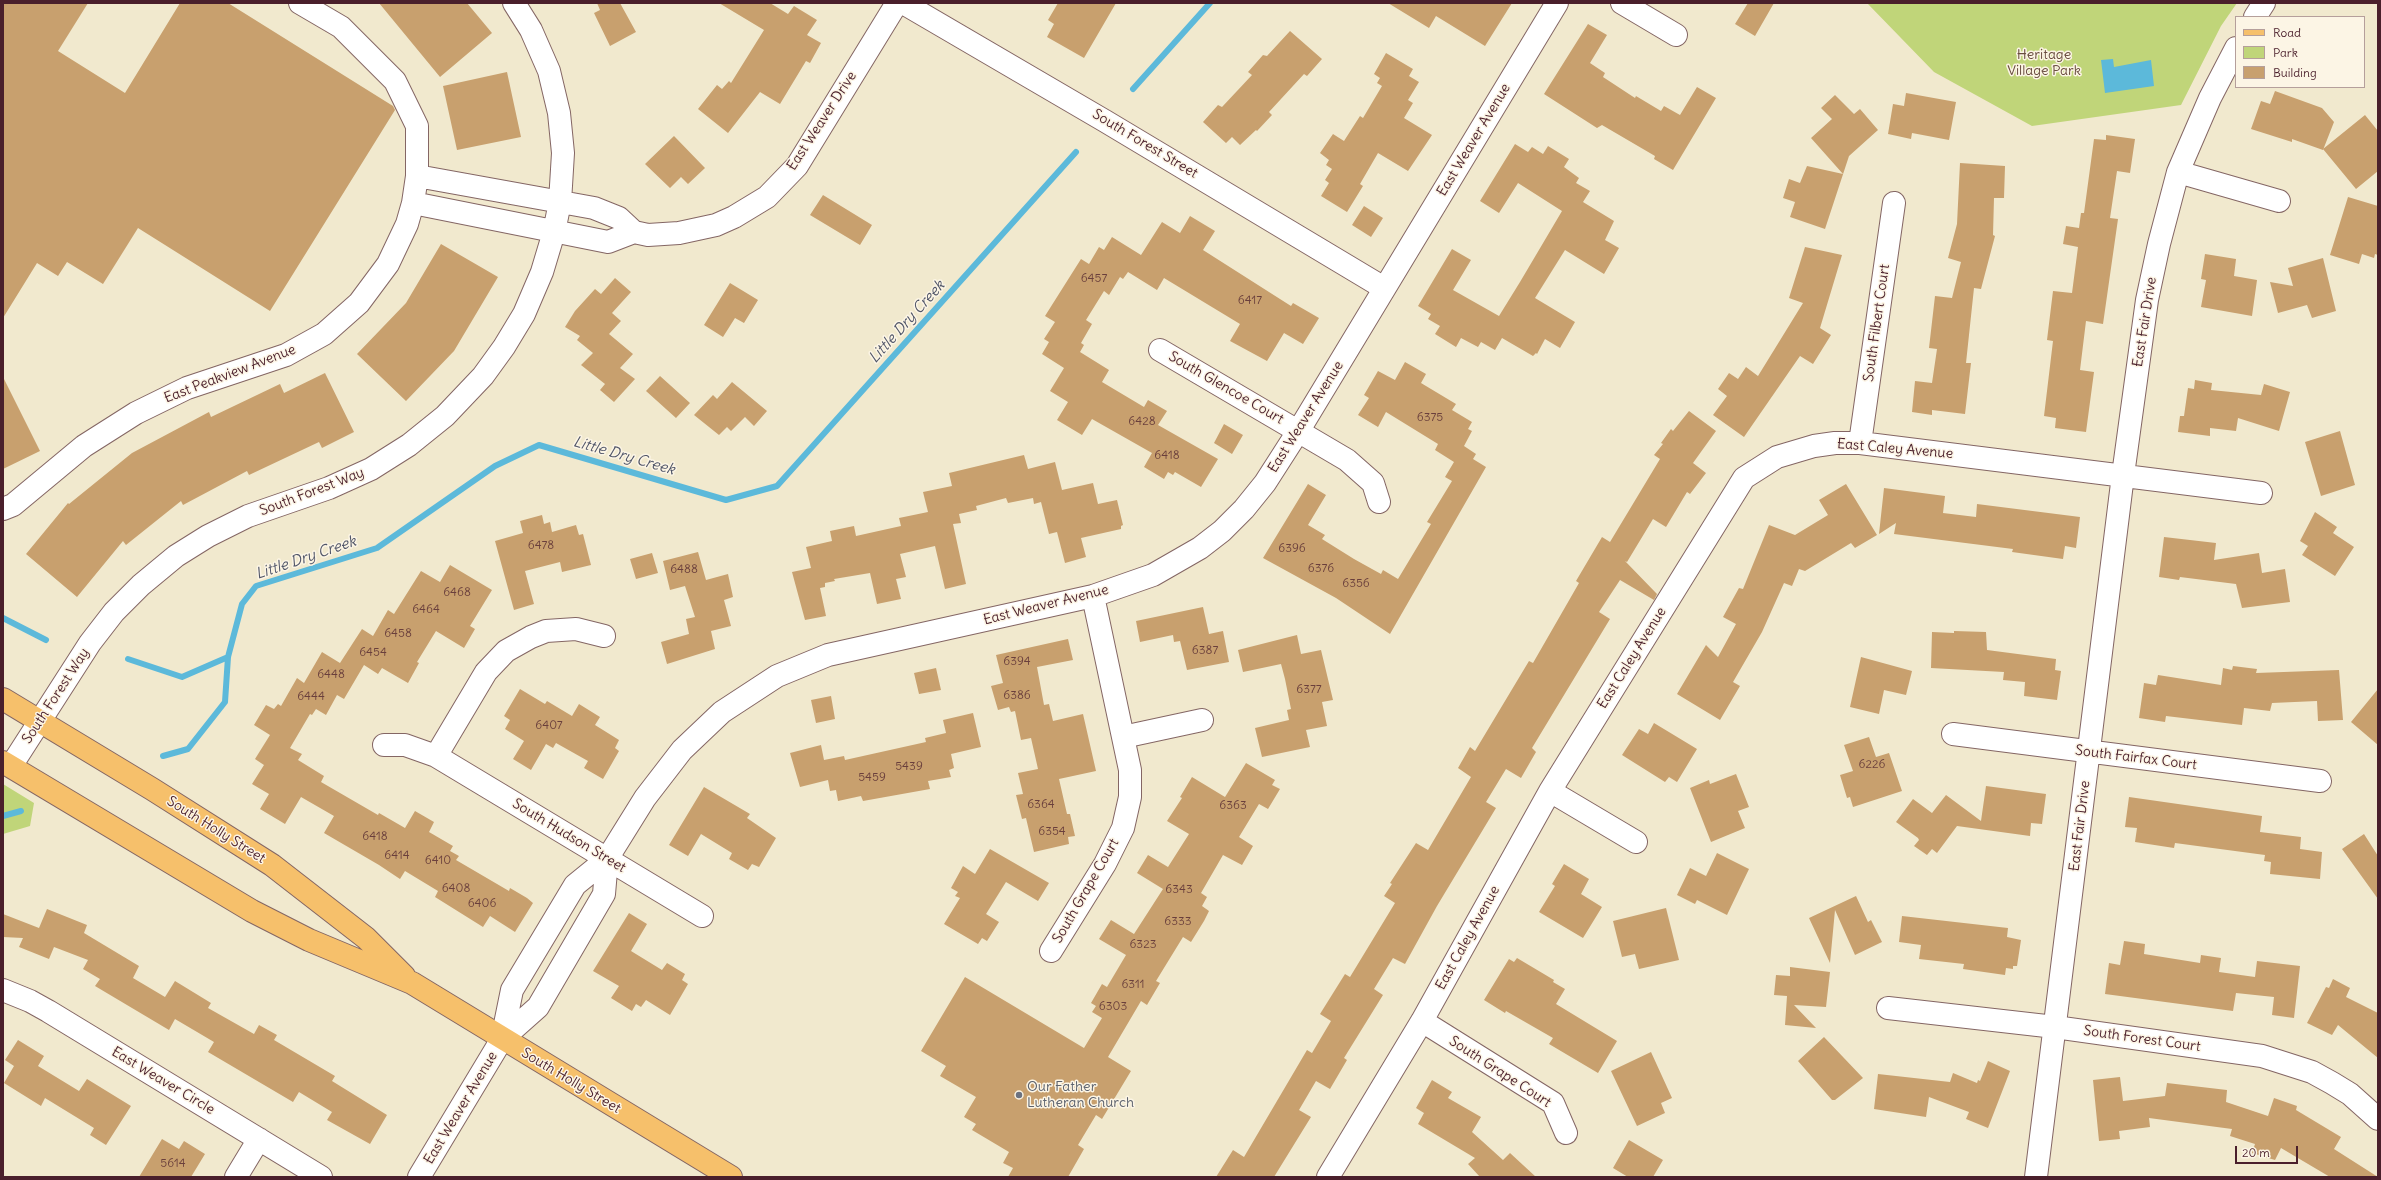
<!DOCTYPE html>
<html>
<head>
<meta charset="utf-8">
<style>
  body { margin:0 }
  #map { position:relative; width:2381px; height:1180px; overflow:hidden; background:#f1e9ce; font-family:Delius,sans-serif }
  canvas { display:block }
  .frame { position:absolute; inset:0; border:4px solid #4a1f2b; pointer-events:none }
  .legend { position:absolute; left:2235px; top:16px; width:130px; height:72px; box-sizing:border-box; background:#fcf5e5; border:1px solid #b59f9b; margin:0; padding:5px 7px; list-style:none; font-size:12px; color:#4a1f2b }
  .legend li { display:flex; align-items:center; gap:8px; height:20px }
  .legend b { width:20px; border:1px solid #b59f9b }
  .scale { position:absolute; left:2235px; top:1146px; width:63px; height:18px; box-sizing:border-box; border:2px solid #4a1f2b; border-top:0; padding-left:5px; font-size:12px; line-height:14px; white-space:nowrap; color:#4a1f2b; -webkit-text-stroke:3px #fcf5e5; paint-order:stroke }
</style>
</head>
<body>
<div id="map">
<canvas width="2381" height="1180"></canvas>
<div class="frame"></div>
<ul class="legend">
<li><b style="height:5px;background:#f6c06b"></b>Road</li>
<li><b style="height:11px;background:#c0d579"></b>Park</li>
<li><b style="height:11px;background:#c8a06e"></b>Building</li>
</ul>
<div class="scale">20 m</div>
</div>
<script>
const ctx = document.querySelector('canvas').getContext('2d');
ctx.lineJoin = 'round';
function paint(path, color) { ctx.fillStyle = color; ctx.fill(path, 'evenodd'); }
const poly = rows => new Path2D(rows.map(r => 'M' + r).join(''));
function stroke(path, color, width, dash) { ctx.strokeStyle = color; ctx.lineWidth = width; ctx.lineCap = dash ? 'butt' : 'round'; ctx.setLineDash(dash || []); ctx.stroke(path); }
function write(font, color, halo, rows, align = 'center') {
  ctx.font = font + ' Delius,sans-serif'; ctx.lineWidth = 3; ctx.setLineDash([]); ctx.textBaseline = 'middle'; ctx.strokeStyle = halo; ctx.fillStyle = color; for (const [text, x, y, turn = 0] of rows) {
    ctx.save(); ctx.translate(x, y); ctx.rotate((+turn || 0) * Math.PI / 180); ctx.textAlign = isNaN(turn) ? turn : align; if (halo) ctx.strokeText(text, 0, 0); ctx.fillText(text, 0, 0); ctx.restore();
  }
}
const green = poly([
  [1867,3,2237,3,2221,26,2181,105,2032,126,1934,72],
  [3,784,34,803,30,826,3,834]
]);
const water = poly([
  [2113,59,2114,67,2151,60,2154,86,2105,93,2101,60]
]);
const stream = poly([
  [1133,89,1210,3],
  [3,618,46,640],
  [128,659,182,677,228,657],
  [163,756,188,749,225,702,228,657,242,604,256,586,377,548,495,466,539,445,726,500,777,486,1076,152],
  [3,816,21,811]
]);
const building = poly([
  [3,3,88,3,58,51,125,93,180,3,228,3,393,106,395,110,270,311,138,228,103,284,67,262,58,276,37,263,3,318],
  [379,3,467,3,492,33,440,77],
  [597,3,620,3,636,32,610,46,594,13,600,10],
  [719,3,770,3,788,14,794,6,817,20,807,35,821,43,810,63,806,61,780,104,760,92,728,133,698,109,717,85,722,89,729,81,731,83,764,30],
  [1058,3,1116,3,1084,58,1047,37,1054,24,1048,20],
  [1388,3,1512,3,1485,46,1436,16,1429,28],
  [1748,3,1774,3,1755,36,1735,24],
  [1588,24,1607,35,1590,63,1605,73,1603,77,1635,98,1636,96,1661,111,1664,106,1680,115,1697,87,1716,98,1673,170,1654,159,1655,156,1602,125,1597,128,1544,94],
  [1290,31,1322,59,1307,76,1304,74,1269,112,1272,115,1257,131,1256,130,1240,145,1232,137,1226,143,1203,122,1218,105,1222,107,1252,75,1248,72,1263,55,1267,56],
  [1386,53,1413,69,1409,76,1419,82,1408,100,1413,103,1404,118,1432,135,1408,171,1378,153,1360,184,1363,186,1347,212,1321,196,1329,183,1325,180,1332,169,1326,165,1329,160,1320,153,1333,134,1344,141,1360,116,1363,118,1382,86,1377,83,1380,78,1374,74],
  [507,72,521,137,457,150,443,86],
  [2275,91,2322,108,2334,122,2323,150,2292,139,2292,142,2251,129,2261,101,2270,104],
  [1906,93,1956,102,1949,140,1912,133,1911,139,1888,134,1893,104,1904,106],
  [1835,95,1854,114,1860,109,1878,130,1849,156,1825,229,1790,217,1795,202,1783,198,1789,179,1800,183,1807,166,1843,174,1811,138,1832,119,1821,108],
  [2365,115,2378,131,2378,171,2356,189,2323,149],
  [2106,135,2135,139,2130,173,2117,171,2110,218,2118,219,2103,324,2086,321,2080,370,2094,372,2086,432,2055,428,2056,418,2044,416,2053,341,2047,340,2053,291,2072,293,2078,247,2063,244,2066,226,2079,228,2081,213,2084,213,2094,139,2106,140],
  [674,136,705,168,688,184,681,177,670,188,645,164],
  [1515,144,1528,152,1532,147,1543,154,1548,146,1569,159,1564,167,1579,178,1576,183,1590,191,1583,202,1614,221,1605,240,1619,248,1604,274,1565,250,1535,298,1575,322,1560,348,1545,339,1537,354,1536,353,1533,356,1502,338,1495,350,1481,342,1478,347,1461,338,1456,347,1435,334,1440,326,1428,319,1431,314,1418,306,1452,249,1471,260,1453,290,1499,316,1520,282,1562,211,1518,183,1499,213,1480,201],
  [1960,163,2005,166,2004,198,1994,198,1993,235,1995,236,1981,289,1974,288,1966,363,1971,363,1965,414,1932,410,1932,415,1912,412,1915,381,1932,383,1937,349,1929,348,1935,296,1952,298,1961,262,1948,258,1957,224],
  [823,195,872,225,860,245,810,215],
  [2348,197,2378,206,2378,255,2375,254,2374,258,2362,254,2359,264,2330,255],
  [1364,206,1383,218,1371,237,1352,225],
  [1190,216,1215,231,1203,250,1291,306,1293,303,1319,318,1303,344,1284,333,1267,361,1230,341,1240,324,1164,278,1157,290,1128,272,1123,279,1120,277,1109,295,1104,291,1086,320,1092,324,1081,343,1084,345,1080,352,1109,370,1102,382,1144,407,1148,400,1167,411,1158,425,1218,459,1201,487,1175,472,1173,475,1168,472,1164,479,1144,467,1152,453,1092,419,1082,435,1057,420,1068,402,1050,391,1064,368,1042,354,1049,342,1044,339,1055,322,1045,316,1081,259,1089,264,1099,247,1104,250,1112,237,1141,255,1162,222,1180,233],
  [441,244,498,277,454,351,406,401,357,354,406,303],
  [1805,247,1842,255,1820,328,1831,335,1813,364,1800,356,1744,437,1713,415,1727,396,1718,389,1729,373,1738,379,1746,367,1758,376,1803,303,1789,298],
  [2205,254,2236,259,2234,276,2257,280,2252,316,2201,307,2206,280,2201,279],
  [2323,258,2336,311,2312,318,2307,305,2278,313,2270,282,2293,286,2288,268],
  [615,278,631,292,612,313,621,321,609,334,633,354,620,368,635,379,614,402,600,390,605,384,581,365,593,353,577,340,580,336,565,327,575,311,595,289,601,294],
  [730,283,758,300,744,323,735,318,723,337,704,325],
  [1405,362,1426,374,1421,383,1456,404,1452,410,1472,422,1468,429,1472,431,1464,446,1476,454,1473,459,1486,467,1390,634,1336,598,1263,558,1308,484,1326,495,1308,525,1325,535,1322,539,1354,559,1381,574,1383,570,1398,579,1431,524,1427,522,1452,481,1445,477,1454,462,1435,450,1438,444,1386,412,1378,427,1358,415,1369,398,1364,395,1378,371,1395,380],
  [325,373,354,432,322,448,319,442,249,475,247,471,183,505,181,501,126,545,123,541,77,597,26,554,68,503,69,504,132,453,209,412,211,417,280,384,284,393],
  [660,376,690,403,676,418,646,391],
  [3,377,40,451,3,469],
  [2195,380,2212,383,2211,390,2261,395,2264,384,2290,392,2279,431,2238,418,2236,431,2210,428,2210,436,2178,432,2180,416,2184,416,2188,388,2194,389],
  [732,382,767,411,754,426,745,417,731,431,727,427,719,435,694,415,713,395,717,399],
  [1689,411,1716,431,1693,463,1706,473,1690,494,1687,492,1666,527,1653,519,1627,562,1625,561,1657,594,1654,600,1620,580,1599,612,1610,619,1532,748,1536,752,1521,778,1506,769,1486,802,1496,808,1437,906,1405,964,1393,958,1374,989,1383,995,1344,1058,1347,1060,1330,1089,1316,1081,1299,1110,1311,1117,1274,1177,1216,1177,1233,1150,1244,1157,1307,1050,1312,1053,1331,1021,1320,1014,1345,974,1350,977,1395,903,1384,896,1392,884,1390,883,1416,843,1428,850,1471,777,1458,768,1470,747,1475,751,1529,661,1533,663,1579,583,1576,581,1602,537,1610,542,1660,459,1654,455,1663,444,1661,443,1671,429,1673,431],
  [1224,424,1243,435,1232,454,1214,443],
  [2340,431,2355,485,2321,496,2305,442],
  [1024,455,1028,469,1055,462,1062,490,1093,483,1098,504,1117,500,1123,525,1121,526,1121,529,1081,538,1086,557,1065,563,1057,532,1049,534,1041,502,1034,504,1033,498,1008,503,1006,498,976,506,977,510,959,514,961,523,953,524,966,584,945,589,935,546,900,554,906,577,896,579,901,599,877,604,870,573,834,579,835,581,825,583,825,587,820,588,826,616,805,620,792,572,811,568,806,547,832,541,830,531,854,526,856,536,901,526,899,518,928,512,923,492,952,486,949,473],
  [1846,484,1877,535,1855,548,1851,543,1805,571,1799,569,1792,586,1784,583,1762,632,1733,682,1740,686,1720,720,1677,694,1706,645,1718,657,1736,624,1723,617,1739,588,1743,589,1769,525,1795,535,1828,515,1819,500],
  [1884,488,1945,496,1943,513,1976,517,1977,504,2080,517,2076,548,2065,546,2063,559,2012,552,2013,549,1894,534,1896,523,1879,534],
  [2315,512,2337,527,2333,533,2354,547,2335,576,2302,555,2308,546,2300,541],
  [542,515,544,524,550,522,552,532,576,525,579,535,583,534,591,565,562,572,560,562,525,571,534,604,514,610,495,541,523,533,520,521],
  [2164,537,2216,543,2214,560,2259,553,2262,573,2285,569,2290,602,2242,608,2236,584,2180,577,2179,580,2159,577],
  [698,552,706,580,728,574,733,597,724,600,731,626,711,631,715,649,667,664,661,642,689,634,686,619,695,617,685,586,670,590,663,561],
  [652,553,658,573,636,579,630,559],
  [450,565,492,590,470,626,475,629,464,648,436,631,417,662,419,663,408,683,382,668,378,674,364,665,344,699,337,695,326,715,316,709,312,715,310,714,290,748,302,754,298,760,324,776,321,782,378,815,379,813,405,828,415,811,434,822,429,832,453,846,450,851,459,856,456,860,509,891,510,888,527,898,533,903,515,932,490,916,483,927,435,897,438,891,405,871,400,879,379,865,324,833,334,816,301,797,285,824,260,809,269,794,252,784,264,765,255,759,270,735,254,725,266,705,274,709,278,704,281,706,297,678,304,683,322,652,340,663,362,629,373,636,388,610,394,614,421,571,440,582],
  [1203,607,1209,634,1223,631,1229,662,1187,670,1180,641,1174,642,1173,635,1140,642,1136,621],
  [1954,631,1986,632,1987,650,2056,659,2055,670,2061,671,2057,700,2024,696,2025,682,2003,680,2004,672,1931,668,1932,632,1954,633],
  [1297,635,1301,654,1321,650,1333,700,1322,702,1327,726,1306,730,1310,747,1262,757,1255,728,1289,720,1287,710,1291,709,1285,679,1281,664,1243,672,1238,650],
  [1068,639,1073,660,1037,667,1044,705,1049,704,1053,721,1083,714,1096,771,1059,779,1067,814,1070,814,1075,836,1068,837,1069,844,1034,852,1026,818,1022,819,1016,795,1023,794,1018,773,1038,769,1031,738,1021,740,1015,711,1011,712,1009,707,998,710,991,686,1003,683,996,655],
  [1861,657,1912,671,1906,695,1884,690,1879,714,1850,707],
  [2233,666,2257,669,2256,673,2339,670,2343,720,2318,721,2317,701,2272,703,2270,711,2244,708,2242,725,2166,716,2165,722,2139,718,2144,683,2156,685,2158,675,2221,685,2223,668,2232,670],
  [936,668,941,690,919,694,914,673],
  [520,689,545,704,547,701,572,716,579,704,600,717,595,725,619,740,615,748,619,751,603,779,584,768,588,761,556,743,553,748,546,744,531,770,513,759,524,741,505,729,510,720,504,716],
  [2378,689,2378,745,2351,722],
  [831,696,835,719,816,723,811,700],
  [973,713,981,747,951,754,954,768,949,770,951,777,928,781,930,789,863,801,861,796,838,801,836,790,830,791,828,780,800,787,790,753,821,745,824,760,844,756,845,760,926,742,925,738,946,733,943,720],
  [1654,723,1697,749,1677,782,1669,777,1665,782,1622,755,1639,729,1648,734],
  [1869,737,1876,757,1889,753,1902,791,1853,807,1850,797,1847,798,1840,775,1853,771,1844,745],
  [1246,763,1275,780,1272,785,1280,789,1268,809,1259,804,1239,837,1253,846,1242,865,1223,855,1201,893,1207,897,1202,906,1209,911,1204,921,1191,942,1183,937,1156,981,1160,983,1147,1005,1141,1001,1108,1057,1131,1071,1102,1119,1096,1115,1078,1145,1084,1149,1068,1177,1008,1177,1013,1168,1003,1163,1009,1152,972,1130,976,1124,964,1117,976,1097,940,1076,946,1066,921,1051,965,977,1084,1048,1102,1018,1092,1012,1096,1006,1091,1003,1102,984,1107,987,1126,955,1099,939,1111,920,1134,934,1163,889,1137,873,1148,855,1168,867,1189,834,1167,821,1182,798,1180,797,1192,777,1225,797],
  [1736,774,1749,807,1738,811,1745,828,1711,842,1690,788,1709,780,1710,784],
  [1986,786,2046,794,2042,824,2031,823,2030,836,1957,826,1937,853,1932,849,1927,855,1914,846,1919,840,1918,838,1896,822,1913,799,1932,813,1946,795,1981,821],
  [704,787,750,814,747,818,776,838,759,867,752,864,748,870,729,859,732,853,701,834,688,856,669,845],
  [2129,797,2262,816,2260,832,2301,837,2300,849,2322,852,2320,879,2270,874,2271,862,2264,861,2265,855,2175,843,2174,848,2135,842,2137,828,2125,827],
  [2364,834,2378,856,2378,899,2342,849],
  [990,849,1049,883,1038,901,1006,882,986,914,999,922,987,941,982,938,978,944,944,924,960,898,955,896,958,892,951,888,963,866,975,874],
  [1717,853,1749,869,1727,915,1697,900,1695,904,1677,895,1690,868,1706,876],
  [1564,864,1589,879,1581,894,1602,907,1583,938,1539,912,1555,886,1552,884],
  [1856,896,1868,922,1871,920,1882,942,1855,955,1835,910,1830,963,1809,918],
  [1666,908,1679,960,1639,969,1635,954,1622,957,1613,921],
  [47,909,87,925,84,933,139,966,133,978,165,997,175,981,211,1003,208,1008,254,1034,259,1025,277,1035,274,1040,335,1076,332,1081,387,1115,370,1144,327,1120,332,1112,299,1092,293,1102,208,1052,214,1042,175,1019,169,1030,95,986,100,979,83,969,88,960,54,947,49,959,19,947,23,938,3,937,3,914,39,928],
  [629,913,647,924,631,951,662,970,667,963,685,974,682,980,688,984,670,1015,646,1000,641,1007,636,1004,632,1011,611,998,619,986,593,971],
  [1902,916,2008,928,2007,937,2021,940,2017,966,2013,966,2013,969,2006,968,2005,975,1963,969,1964,964,1919,959,1921,945,1899,942],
  [2124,941,2145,944,2144,954,2200,963,2201,955,2221,958,2219,972,2255,977,2257,961,2300,966,2294,1018,2272,1015,2274,997,2236,993,2233,1011,2105,994,2109,963,2120,965],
  [1517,958,1554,980,1553,982,1565,989,1556,1004,1617,1041,1598,1073,1549,1044,1553,1038,1506,1011,1505,1013,1484,1000,1509,959,1514,962],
  [1790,967,1830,972,1826,1007,1794,1005,1816,1028,1785,1025,1787,996,1774,995,1776,975,1790,976],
  [2333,979,2350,988,2346,997,2378,1013,2378,1058,2338,1025,2332,1035,2307,1023,2326,987,2329,988],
  [1824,1037,1863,1078,1835,1100,1832,1100,1798,1061],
  [18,1040,44,1056,38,1066,79,1091,87,1079,131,1106,106,1145,90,1135,94,1128,45,1098,41,1106,4,1083,14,1066,5,1060],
  [1651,1052,1672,1098,1661,1103,1665,1113,1637,1126,1611,1071],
  [1988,1061,2010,1071,1988,1128,1966,1119,1969,1112,1929,1097,1926,1117,1874,1109,1878,1074,1950,1082,1953,1073,1977,1083,1978,1080,1980,1081],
  [2120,1077,2123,1101,2165,1096,2167,1083,2227,1090,2226,1102,2268,1116,2274,1098,2297,1106,2296,1110,2341,1137,2334,1149,2378,1177,2330,1177,2281,1148,2275,1160,2252,1153,2255,1144,2230,1136,2232,1129,2149,1118,2150,1127,2119,1131,2120,1139,2099,1141,2093,1080],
  [1432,1080,1452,1092,1448,1098,1481,1117,1472,1132,1503,1160,1510,1153,1536,1177,1480,1177,1468,1164,1475,1158,1418,1124,1424,1113,1416,1108],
  [162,1139,179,1149,184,1141,205,1154,191,1177,139,1177],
  [1629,1140,1663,1160,1653,1177,1628,1177,1613,1168]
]);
const minor = poly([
  [903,3,1105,121,1384,288],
  [1622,3,1676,35],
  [2255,17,2264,3],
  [2178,172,2279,201],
  [417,176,594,208,619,218,634,232],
  [413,203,608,242,634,232,648,235,679,233,716,225,734,217,767,197,797,166,897,3],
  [1160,350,1347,460,1373,483,1379,502],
  [1860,443,1894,203],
  [3,509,13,505,84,446,136,413,187,388,286,355,324,334,359,303,388,264,407,224,413,203,417,176,417,126,395,81,341,27,300,3],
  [1953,734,2320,781],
  [1123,737,1202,720],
  [384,745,405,745,436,756,702,916],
  [436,756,486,672,506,651,531,637,546,631,576,629,604,636],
  [11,766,90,643,114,612,141,585,176,556,208,536,248,516,329,488,371,469,409,445,445,416,483,376,504,347,524,314,542,272,554,232,560,202,563,153,559,113,549,71,531,30,514,3],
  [1550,791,1636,842],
  [1051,951,1105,864,1123,828,1130,797,1130,770,1093,596],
  [3,990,30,1001,48,1011,321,1177],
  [1888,1008,2055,1027,2262,1056,2312,1072,2332,1083,2350,1094,2378,1119],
  [1422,1021,1553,1103,1566,1133],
  [502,1039,512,990,575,885,607,859,645,798,682,750,722,712,777,676,828,655,1093,596,1153,575,1200,548,1222,531,1244,509,1265,483,1299,430,1557,3],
  [236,1177,259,1139],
  [419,1177,502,1039,538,1007,604,894,607,859],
  [1328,1177,1422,1021,1550,791,1744,478,1777,457,1814,446,1835,443,1860,443,2261,493],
  [2036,1177,2123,475,2147,300,2159,244,2178,172,2210,98,2236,48]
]);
const major = poly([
  [3,699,152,789,272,865,366,938,404,976],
  [3,762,252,911,309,940,412,983,731,1177]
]);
const markers = [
  [1019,1095,4,"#6b7280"]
];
const numberNames = [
  ["6457",1094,279],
  ["6417",1250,301],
  ["6375",1430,418],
  ["6428",1142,422],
  ["6418",1167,456],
  ["6478",541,546],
  ["6396",1292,549],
  ["6376",1321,569],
  ["6488",684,570],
  ["6356",1356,584],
  ["6468",457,593],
  ["6464",426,610],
  ["6458",398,634],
  ["6387",1205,651],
  ["6454",373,653],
  ["6394",1017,662],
  ["6448",331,675],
  ["6377",1309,690],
  ["6386",1017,696],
  ["6444",311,697],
  ["6407",549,726],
  ["6226",1872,765],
  ["5439",909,767],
  ["5459",872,778],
  ["6364",1041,805],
  ["6363",1233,806],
  ["6354",1052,832],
  ["6418",375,837],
  ["6414",397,856],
  ["6410",438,861],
  ["6408",456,889],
  ["6343",1179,890],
  ["6406",482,904],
  ["6333",1178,922],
  ["6323",1143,945],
  ["6311",1133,985],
  ["6303",1113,1007],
  ["5614",173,1164]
];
const parkNames = [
  ["Heritage",2044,55],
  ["Village Park",2044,71]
];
const streetNames = [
  ["East Weaver Drive",822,121,-57],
  ["East Weaver Avenue",1474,140,-59],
  ["South Forest Street",1145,144,31],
  ["East Fair Drive",2145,322,-81],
  ["South Filbert Court",1877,323,-82],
  ["East Peakview Avenue",230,374,-21],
  ["South Glencoe Court",1226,388,30],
  ["East Weaver Avenue",1306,417,-58],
  ["East Caley Avenue",1895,449,5],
  ["South Forest Way",312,492,-21],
  ["East Weaver Avenue",1046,605,-14],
  ["East Caley Avenue",1632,658,-58],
  ["South Forest Way",56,696,-57],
  ["South Fairfax Court",2136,758,7],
  ["East Fair Drive",2080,826,-83],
  ["South Holly Street",216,830,32],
  ["South Hudson Street",569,836,31],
  ["South Grape Court",1086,891,-60],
  ["East Caley Avenue",1468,938,-61],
  ["South Forest Court",2142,1039,8],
  ["South Grape Court",1500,1072,33],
  ["East Weaver Circle",163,1081,31],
  ["South Holly Street",571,1081,31],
  ["East Weaver Avenue",461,1108,-59]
];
const worshipNames = [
  ["Our Father",1027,1087],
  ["Lutheran Church",1027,1103]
];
const waterNames = [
  ["Little Dry Creek",907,322,-48],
  ["Little Dry Creek",624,456,16],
  ["Little Dry Creek",306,558,-19]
];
paint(green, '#c0d579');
paint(water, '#5cb9da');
stroke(stream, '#5cb9da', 6);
paint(building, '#c8a06e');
stroke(minor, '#846664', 24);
stroke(major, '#846664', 24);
stroke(minor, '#fff', 22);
stroke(major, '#f6c06b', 22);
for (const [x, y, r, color] of markers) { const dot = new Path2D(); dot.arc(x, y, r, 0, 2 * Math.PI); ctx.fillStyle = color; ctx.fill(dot); stroke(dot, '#fcf5e5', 1.5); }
write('12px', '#6a3f3c', null, numberNames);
write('14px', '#684c3e', '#fcf5e5', parkNames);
write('14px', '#4a1f2b', '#fcf5e5', streetNames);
write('14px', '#5b616d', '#fcf5e5', worshipNames, 'left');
write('italic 15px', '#505568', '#fcf5e5', waterNames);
</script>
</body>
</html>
